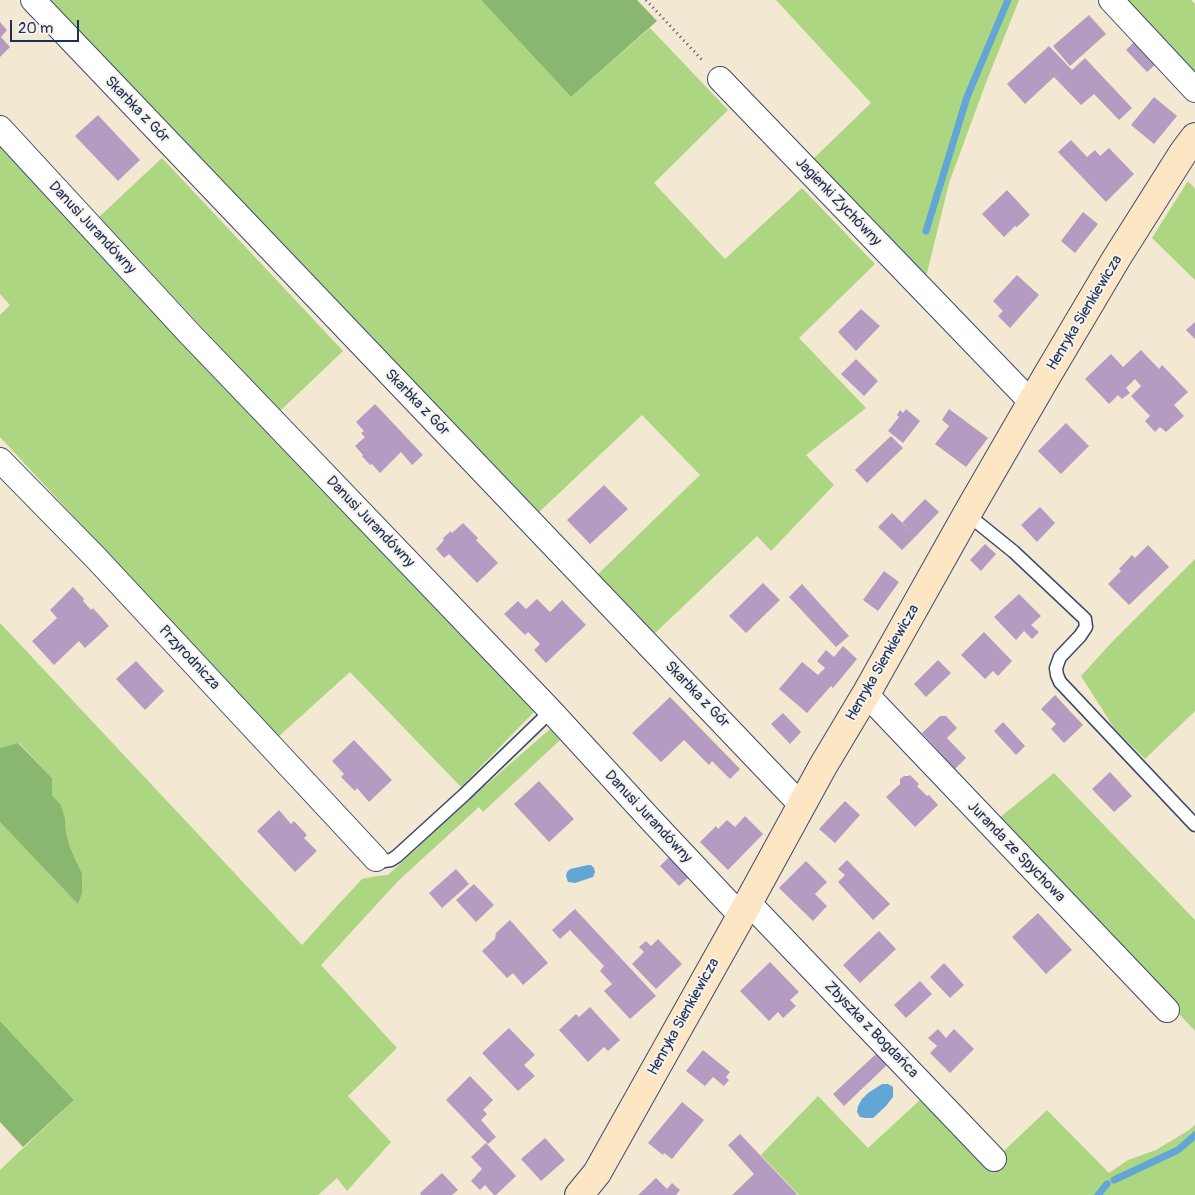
<!DOCTYPE html>
<html>
<head>
<meta charset="utf-8">
<style>
  body { margin:0 }
  #map { position:relative; width:1195px; height:1195px; overflow:hidden; background:#f3e8d1; font-family:Pangolin,sans-serif }
  canvas { display:block }
  .scale { position:absolute; left:10px; top:20px; width:69px; height:22px; box-sizing:border-box; border:2px solid #1b2f5e; border-top:0; padding-left:6px; font-size:15px; line-height:18px; white-space:nowrap; color:#1b2f5e; -webkit-text-stroke:4px #f7f3e8; paint-order:stroke }
</style>
</head>
<body>
<div id="map">
<canvas width="1195" height="1195"></canvas>
<div class="scale">20 m</div>
</div>
<script>
const ctx = document.querySelector('canvas').getContext('2d');
ctx.lineJoin = 'round';
function paint(path, color) { ctx.fillStyle = color; ctx.fill(path, 'evenodd'); }
const poly = rows => new Path2D(rows.map(r => 'M' + r).join(''));
function stroke(path, color, width, dash) { ctx.strokeStyle = color; ctx.lineWidth = width; ctx.lineCap = dash ? 'butt' : 'round'; ctx.setLineDash(dash || []); ctx.stroke(path); }
function write(font, color, halo, rows, align = 'center') {
  ctx.font = font + ' Pangolin,sans-serif'; ctx.lineWidth = 4; ctx.setLineDash([]); ctx.textBaseline = 'middle'; ctx.strokeStyle = halo; ctx.fillStyle = color; for (const [text, x, y, turn = 0] of rows) {
    ctx.save(); ctx.translate(x, y); ctx.rotate((+turn || 0) * Math.PI / 180); ctx.textAlign = isNaN(turn) ? turn : align; if (halo) ctx.strokeText(text, 0, 0); ctx.fillText(text, 0, 0); ctx.restore();
  }
}
const green = poly([
  [48,0,481,0,571,97,650,28,728,110,654,183,725,259,802,188,875,264,799,338,866,408,806,455,834,485,771,551,757,536,652,636,595,577,700,475,642,415,537,514],
  [776,0,1019,0,987,80,949,183,925,281,813,159,871,103],
  [1125,0,1191,0,1195,4,1195,75],
  [0,143,534,712,461,787,350,672,278,737,0,437,0,315,10,305,0,294],
  [162,158,343,351,280,411,99,217],
  [1188,181,1195,189,1195,280,1152,238],
  [1195,559,1195,711,1145,759,1114,728,1081,676,1112,642],
  [0,623,302,945,337,906,362,879,378,876,388,875,471,798,550,729,560,740,483,812,479,807,398,881,321,965,397,1048,348,1096,391,1142,347,1191,337,1178,318,1195,0,1195,0,1170,74,1100,0,1021,0,822,78,903,77,862,70,847,66,832,65,818,61,805,52,795,52,778,19,743,3,747,0,748],
  [1054,773,1195,920,1195,1031,998,819],
  [818,1096,868,1148,921,1099,987,1167,1047,1110,1109,1173,1128,1160,1156,1150,1189,1130,1195,1125,1195,1195,799,1195,761,1155]
]);
const forest = poly([
  [481,0,637,0,657,21,571,97],
  [18,743,52,778,52,795,61,805,65,818,66,832,70,847,82,874,82,893,78,904,0,822,0,748,3,747],
  [0,1021,74,1100,23,1147,0,1122]
]);
const water = poly([
  [588,865,591,865,594,868,595,872,593,877,575,883,568,882,566,876,567,872,570,869],
  [882,1084,888,1084,893,1087,893,1097,886,1106,873,1118,865,1118,860,1117,857,1112,858,1106,862,1099,868,1093]
]);
const stream = poly([
  [926,231,967,97,1008,0],
  [1114,1180,1178,1150,1195,1135],
  [1098,1195,1107,1184]
]);
const building = poly([
  [1089,15,1106,34,1070,66,1053,46],
  [0,22,7,30,1,37,10,47,0,57],
  [1136,40,1157,63,1147,72,1126,50],
  [1049,46,1072,70,1085,58,1132,108,1119,120,1094,94,1081,105,1054,77,1025,104,1007,84],
  [1154,97,1177,116,1154,144,1131,125],
  [98,115,140,160,118,181,75,136],
  [1071,140,1087,157,1095,150,1100,156,1109,148,1134,174,1106,202,1058,152],
  [1007,190,1030,215,1017,227,1015,226,1004,237,982,214],
  [1083,212,1098,224,1075,253,1061,241],
  [1017,275,1039,295,1010,328,998,316,1003,311,993,301],
  [861,309,880,326,856,351,838,332],
  [1195,322,1195,339,1186,330],
  [1141,350,1159,369,1162,365,1188,392,1174,405,1184,416,1166,432,1160,427,1155,432,1145,421,1150,416,1131,396,1141,386,1135,379,1126,388,1130,393,1122,399,1118,395,1109,404,1085,379,1111,354,1123,367],
  [856,359,878,381,864,396,841,374],
  [375,404,423,455,412,465,401,452,380,473,372,464,370,465,362,456,363,455,355,446,365,437,361,433,364,431,356,422],
  [906,409,920,421,903,443,888,431,899,417,897,415,900,410,903,413],
  [949,409,988,438,966,467,935,444,949,426,942,420],
  [1066,423,1089,446,1061,474,1038,451],
  [891,436,903,448,867,483,855,470],
  [604,485,628,509,590,544,567,520],
  [925,499,939,512,916,536,902,523],
  [1040,507,1055,523,1037,542,1021,525],
  [892,513,916,536,902,550,878,527],
  [463,523,478,538,476,540,498,563,477,583,449,554,444,558,436,549,444,540,443,538,451,531,452,533],
  [985,544,996,554,981,571,970,560],
  [1148,545,1169,567,1129,605,1108,584,1121,571,1119,569,1132,555,1135,558],
  [884,571,899,582,878,611,863,600],
  [763,583,780,600,746,633,729,616],
  [802,584,849,636,836,647,789,597],
  [73,587,84,599,83,601,91,610,93,608,109,626,85,648,79,641,54,665,32,641,57,618,50,610],
  [1019,594,1041,616,1031,625,1039,632,1032,639,1024,631,1016,640,994,617],
  [537,599,550,612,562,600,586,625,546,663,534,650,540,644,528,632,525,635,504,614,518,601,526,609],
  [984,632,1012,661,998,676,993,671,985,679,961,655],
  [843,646,857,659,833,688,831,686,807,713,779,689,802,662,818,675,825,668,817,661,826,650,834,657],
  [938,660,951,673,926,697,914,684],
  [136,661,164,691,145,710,116,679],
  [1055,695,1083,725,1064,743,1051,729,1056,724,1041,709],
  [670,697,740,769,730,779,712,761,709,765,684,740,661,762,632,733],
  [783,713,801,732,790,744,771,724],
  [940,716,946,716,957,728,947,738,966,758,954,770,944,759,945,758,922,733],
  [1003,722,1025,746,1016,755,994,731],
  [354,740,392,780,369,802,357,788,355,791,341,777,344,774,332,761],
  [1110,772,1132,796,1114,812,1092,789],
  [910,775,919,784,917,786,927,796,929,795,938,805,915,827,886,797,900,784,900,779,904,776,908,776],
  [539,781,574,819,549,842,514,804],
  [845,801,860,815,835,843,819,829],
  [279,810,291,824,294,821,307,835,304,838,317,851,295,872,257,831],
  [745,816,763,834,728,870,700,842,716,826,718,829,727,820,735,827],
  [669,857,689,877,679,886,660,866],
  [847,860,890,904,873,920,838,882,845,875,838,869],
  [806,861,827,882,815,894,827,906,813,921,779,888],
  [456,869,469,884,442,908,429,893],
  [474,884,494,905,476,922,456,900],
  [575,909,656,996,630,1019,604,991,612,984,600,971,604,966,570,930,560,939,552,930],
  [1038,913,1072,950,1046,974,1012,937],
  [510,920,548,963,523,985,513,973,507,978,482,951,495,939,496,933],
  [879,931,896,949,860,983,843,965],
  [658,939,682,964,656,989,632,964,644,952,639,947,646,941,651,946],
  [770,962,799,992,790,1000,796,1006,783,1018,778,1012,769,1021,740,991],
  [944,963,964,985,950,998,930,977],
  [920,981,932,994,906,1018,894,1005],
  [590,1007,620,1040,608,1051,604,1047,588,1062,559,1030,576,1014,579,1017],
  [509,1028,535,1055,524,1065,535,1076,518,1091,482,1053],
  [938,1029,946,1038,954,1029,974,1049,950,1073,930,1053,937,1046,928,1038],
  [703,1050,730,1072,726,1077,729,1080,724,1086,713,1077,705,1086,686,1071],
  [877,1053,888,1064,844,1106,833,1094],
  [470,1076,493,1100,483,1110,487,1114,481,1120,496,1137,488,1144,446,1100],
  [682,1102,704,1120,672,1159,664,1153,663,1155,648,1143],
  [740,1134,797,1194,796,1195,732,1195,754,1174,728,1145],
  [545,1138,565,1160,541,1181,521,1159],
  [486,1143,516,1176,496,1195,494,1195,485,1185,480,1190,471,1181,482,1169,471,1157],
  [442,1173,458,1190,452,1195,421,1195,420,1193],
  [656,1178,667,1189,672,1183,680,1190,676,1195,638,1195]
]);
const path = poly([
  [646,0,704,62]
]);
const lane = poly([
  [967,514,1014,552,1085,619,1086,627,1080,636,1060,657,1056,668,1057,675,1060,682,1195,825],
  [376,859,384,861,391,860,397,856,465,794,551,711]
]);
const street = poly([
  [33,0,801,805],
  [1111,0,1195,90],
  [720,79,1031,402],
  [0,128,188,332,551,711,651,820,741,916],
  [0,460,96,558,376,859],
  [866,694,1167,1010],
  [748,902,994,1159]
]);
const secondary = poly([
  [579,1195,597,1173,741,916,823,766,866,694,967,514,1045,379,1116,259,1183,153,1195,137]
]);
const streetNames = [
  ["Skarbka z Gór",137,110,46],
  ["Jagienki Zychówny",838,202,46],
  ["Danusi Jurandówny",92,228,47],
  ["Henryka Sienkiewicza",1085,313,-59],
  ["Skarbka z Gór",417,403,46],
  ["Danusi Jurandówny",370,522,46],
  ["Przyrodnicza",189,658,47],
  ["Henryka Sienkiewicza",883,663,-60],
  ["Skarbka z Gór",697,695,46],
  ["Danusi Jurandówny",648,817,47],
  ["Juranda ze Spychowa",1016,852,46],
  ["Henryka Sienkiewicza",684,1017,-61],
  ["Zbyszka z Bogdańca",871,1030,46]
];
paint(green, '#acd681');
paint(forest, '#89b76f');
paint(water, '#61a6d6');
stroke(stream, '#61a6d6', 7);
paint(building, '#b59bc1');
stroke(lane, '#3b4b6f', 15);
stroke(street, '#3b4b6f', 26);
stroke(secondary, '#3b4b6f', 30);
stroke(path, '#3b4b6f', 3, [1, 4]);
stroke(lane, '#fff', 12);
stroke(street, '#fff', 24);
stroke(secondary, '#fce6c4', 28);
write('15px', '#1b2f5e', '#f7f3e8', streetNames);
</script>
</body>
</html>
